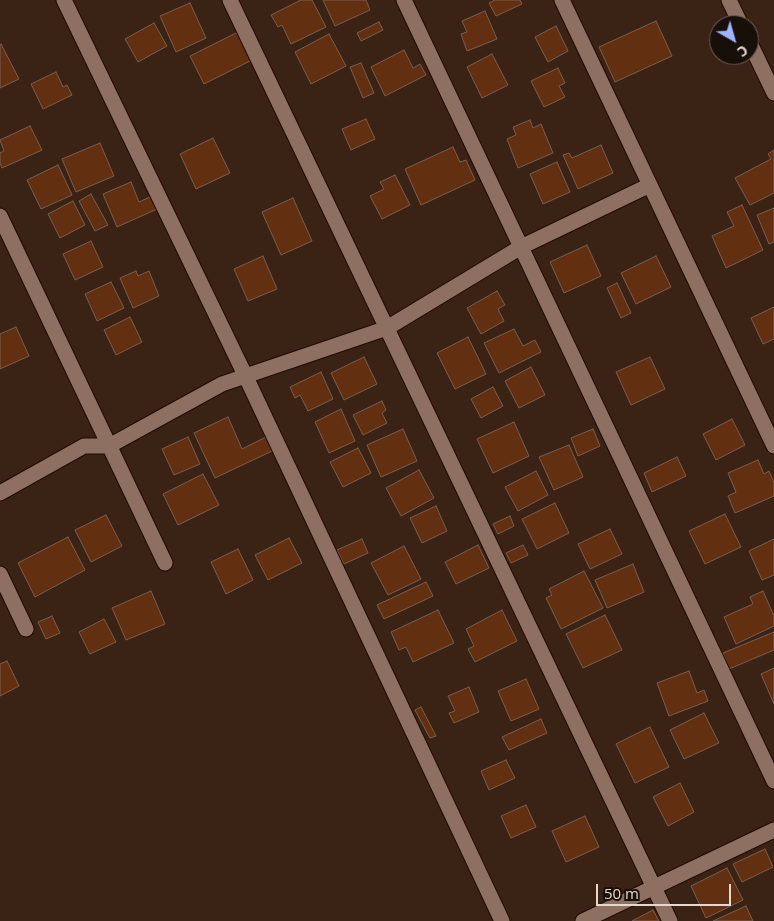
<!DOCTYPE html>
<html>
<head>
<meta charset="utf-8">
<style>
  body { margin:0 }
  #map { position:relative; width:774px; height:921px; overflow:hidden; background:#3a2215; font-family:"Open Sans",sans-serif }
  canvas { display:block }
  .north { position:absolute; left:709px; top:15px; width:50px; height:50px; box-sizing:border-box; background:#190f09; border:1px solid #6b5f58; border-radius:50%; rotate:142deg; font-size:14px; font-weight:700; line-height:20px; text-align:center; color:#e7d7ce }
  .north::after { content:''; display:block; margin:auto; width:18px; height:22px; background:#a0b3fd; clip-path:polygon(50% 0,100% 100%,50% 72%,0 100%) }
  .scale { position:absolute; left:596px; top:884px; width:135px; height:22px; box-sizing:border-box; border:2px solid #e7d7ce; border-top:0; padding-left:6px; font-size:15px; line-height:18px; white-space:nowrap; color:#e7d7ce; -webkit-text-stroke:4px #190f09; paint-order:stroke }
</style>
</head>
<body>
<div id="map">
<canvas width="774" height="921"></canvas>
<div class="north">С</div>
<div class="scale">50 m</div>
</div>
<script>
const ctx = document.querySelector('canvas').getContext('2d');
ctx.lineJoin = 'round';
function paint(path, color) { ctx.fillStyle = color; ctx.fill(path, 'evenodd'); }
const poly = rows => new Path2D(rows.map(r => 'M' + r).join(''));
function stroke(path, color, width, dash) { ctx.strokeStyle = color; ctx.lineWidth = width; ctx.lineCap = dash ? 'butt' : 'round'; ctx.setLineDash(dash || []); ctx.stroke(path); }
const building = poly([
  [301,0,312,0,326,27,291,44,282,25,278,27,271,15,301,0],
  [323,0,366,0,370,10,335,26,323,0],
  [495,0,520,0,522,4,496,16,489,3,495,0],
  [190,3,206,38,176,52,160,16,190,3],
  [485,11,497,39,467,51,461,34,467,32,462,21,485,11],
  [656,21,672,56,615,82,599,47,656,21],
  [379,22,383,30,361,41,357,33,379,22],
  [154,23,167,46,138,62,125,39,154,23],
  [556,26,568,51,548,62,535,37,556,26],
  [238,32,252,60,204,84,190,56,238,32],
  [329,34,346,66,311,84,295,52,329,34],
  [1,44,19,79,0,88,0,45,1,44],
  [404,50,413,68,420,64,426,75,385,96,371,67,404,50],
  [492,54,508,85,482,98,467,67,492,54],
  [361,63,374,93,363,98,350,67,361,63],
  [558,68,565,83,559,86,565,97,544,107,531,81,558,68],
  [56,72,63,87,67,85,72,95,43,109,31,84,56,72],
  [366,119,375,139,351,150,342,129,366,119],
  [530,120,533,128,541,124,553,153,518,168,507,139,516,135,513,127,530,120],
  [30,126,42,150,2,168,0,163,0,153,4,151,0,140,30,126],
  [213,138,230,173,196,189,180,154,213,138],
  [100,143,114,176,76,192,62,159,100,143],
  [601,145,613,173,578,189,563,155,569,153,572,158,601,145],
  [453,147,460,162,466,160,475,180,421,205,405,169,453,147],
  [774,150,774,193,750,205,735,178,771,159,768,154,774,150],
  [557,162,570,192,543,204,530,174,557,162],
  [58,165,72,195,41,209,27,180,58,165],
  [395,175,410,205,382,219,370,196,384,189,380,182,395,175],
  [131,182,139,202,152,196,157,209,117,227,103,194,131,182],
  [91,194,108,225,95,231,79,201,91,194],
  [293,198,312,241,281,255,262,212,293,198],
  [73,201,85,225,60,238,48,214,73,201],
  [742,205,763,250,726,268,712,236,734,226,727,212,742,205],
  [774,208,774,242,769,244,757,215,774,208],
  [91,241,103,267,75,280,63,254,91,241],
  [587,245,601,276,564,293,550,262,587,245],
  [263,256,277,289,248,301,234,269,263,256],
  [656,256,671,287,636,304,621,273,656,256],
  [136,271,138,276,149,271,159,296,133,308,120,278,136,271],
  [111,282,124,308,97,321,85,294,111,282],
  [617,283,631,313,621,318,607,288,617,283],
  [497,291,505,305,498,309,504,321,481,334,467,308,497,291],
  [774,307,774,339,763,344,751,318,774,307],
  [130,317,142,342,116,355,104,330,130,317],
  [16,327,29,356,0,369,0,334,16,327],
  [514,329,523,346,535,340,541,352,499,373,484,343,514,329],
  [468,337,486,374,455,389,437,353,468,337],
  [364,357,377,384,344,400,331,373,364,357],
  [650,357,665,389,631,405,616,372,650,357],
  [531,367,545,395,519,408,505,381,531,367],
  [321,372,333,399,308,411,300,395,295,398,290,387,321,372],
  [493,387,503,406,481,418,471,399,493,387],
  [382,401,386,410,382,413,387,423,363,435,353,415,382,401],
  [341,409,355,441,329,453,315,422,341,409],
  [228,417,242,449,266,437,272,451,215,478,194,433,228,417],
  [732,419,745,445,716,460,703,434,732,419],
  [514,422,529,456,493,473,477,439,514,422],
  [403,429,417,461,381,477,367,445,403,429],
  [593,429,600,446,578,456,571,438,593,429],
  [188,437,200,464,174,475,162,449,188,437],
  [569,445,583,477,554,490,539,457,569,445],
  [358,448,371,473,343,487,330,462,358,448],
  [677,457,686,476,652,492,644,473,677,457],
  [758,460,764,474,769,471,774,483,774,496,735,513,728,496,736,492,728,473,758,460],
  [419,470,434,498,401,516,386,488,419,470],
  [536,471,548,495,518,511,505,487,536,471],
  [203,474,219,505,178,525,163,494,203,474],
  [555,503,569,533,537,549,522,519,555,503],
  [436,506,447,531,422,543,410,518,436,506],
  [725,514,741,547,705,564,689,531,725,514],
  [106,515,122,546,91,562,75,530,106,515],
  [510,516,514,526,498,534,493,524,510,516],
  [610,529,622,554,590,569,578,544,610,529],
  [68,537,85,570,35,597,18,563,68,537],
  [289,538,302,563,268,580,255,555,289,538],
  [362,539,368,553,344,564,337,550,362,539],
  [774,539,774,575,762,580,749,551,774,539],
  [478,545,489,568,456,584,445,562,478,545],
  [523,545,528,555,511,563,506,553,523,545],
  [404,546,421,579,388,595,371,563,404,546],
  [238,549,253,580,226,594,211,562,238,549],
  [633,564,644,592,607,608,595,580,633,564],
  [584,571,603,608,561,629,546,598,552,595,549,589,584,571],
  [426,582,433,596,384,619,377,605,426,582],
  [151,591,165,624,126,640,112,608,151,591],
  [763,591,774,616,774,626,736,644,724,617,753,604,750,597,763,591],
  [438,610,454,643,413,662,406,647,399,650,391,632,438,610],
  [502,610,517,641,475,662,468,649,474,646,466,629,502,610],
  [605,615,622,650,583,668,566,634,605,615],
  [52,616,60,633,46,639,38,622,52,616],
  [104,619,116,642,90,654,79,632,104,619],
  [774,632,774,650,729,669,723,653,774,632],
  [7,661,19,686,0,696,0,664,7,661],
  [774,668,774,704,761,674,774,668],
  [689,671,697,693,704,690,708,701,669,716,657,683,689,671],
  [526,679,539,709,511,721,498,691,526,679],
  [469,687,479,712,454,723,449,713,455,711,448,696,469,687],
  [421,707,436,736,430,738,415,710,421,707],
  [704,713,719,743,684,759,670,730,704,713],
  [541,719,547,733,509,750,502,737,541,719],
  [650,727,669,767,635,783,616,744,650,727],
  [506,760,515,778,489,790,481,771,506,760],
  [680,783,694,812,668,826,653,797,680,783],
  [526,805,536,827,511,838,501,816,526,805],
  [585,816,599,847,566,862,552,831,585,816],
  [765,849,773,867,742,882,733,864,765,849],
  [727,868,743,900,706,918,691,886,727,868],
  [746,906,753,921,713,921,746,906],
  [653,910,659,921,632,921,653,910]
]);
const street = poly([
  [64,0,246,377,502,921],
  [230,0,670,921],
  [404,0,774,781],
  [562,0,774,446],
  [729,0,741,25],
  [749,41,774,93],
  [0,216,165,563],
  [0,493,84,446,109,446,222,384,387,328,521,247,650,185],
  [0,574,26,629]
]);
const secondary = poly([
  [583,921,774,830]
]);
paint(building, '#623011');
stroke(building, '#7a5e50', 1);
stroke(street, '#200b02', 17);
stroke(secondary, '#200b02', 17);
stroke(street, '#8d7061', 15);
stroke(secondary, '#8d7061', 15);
</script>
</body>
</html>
